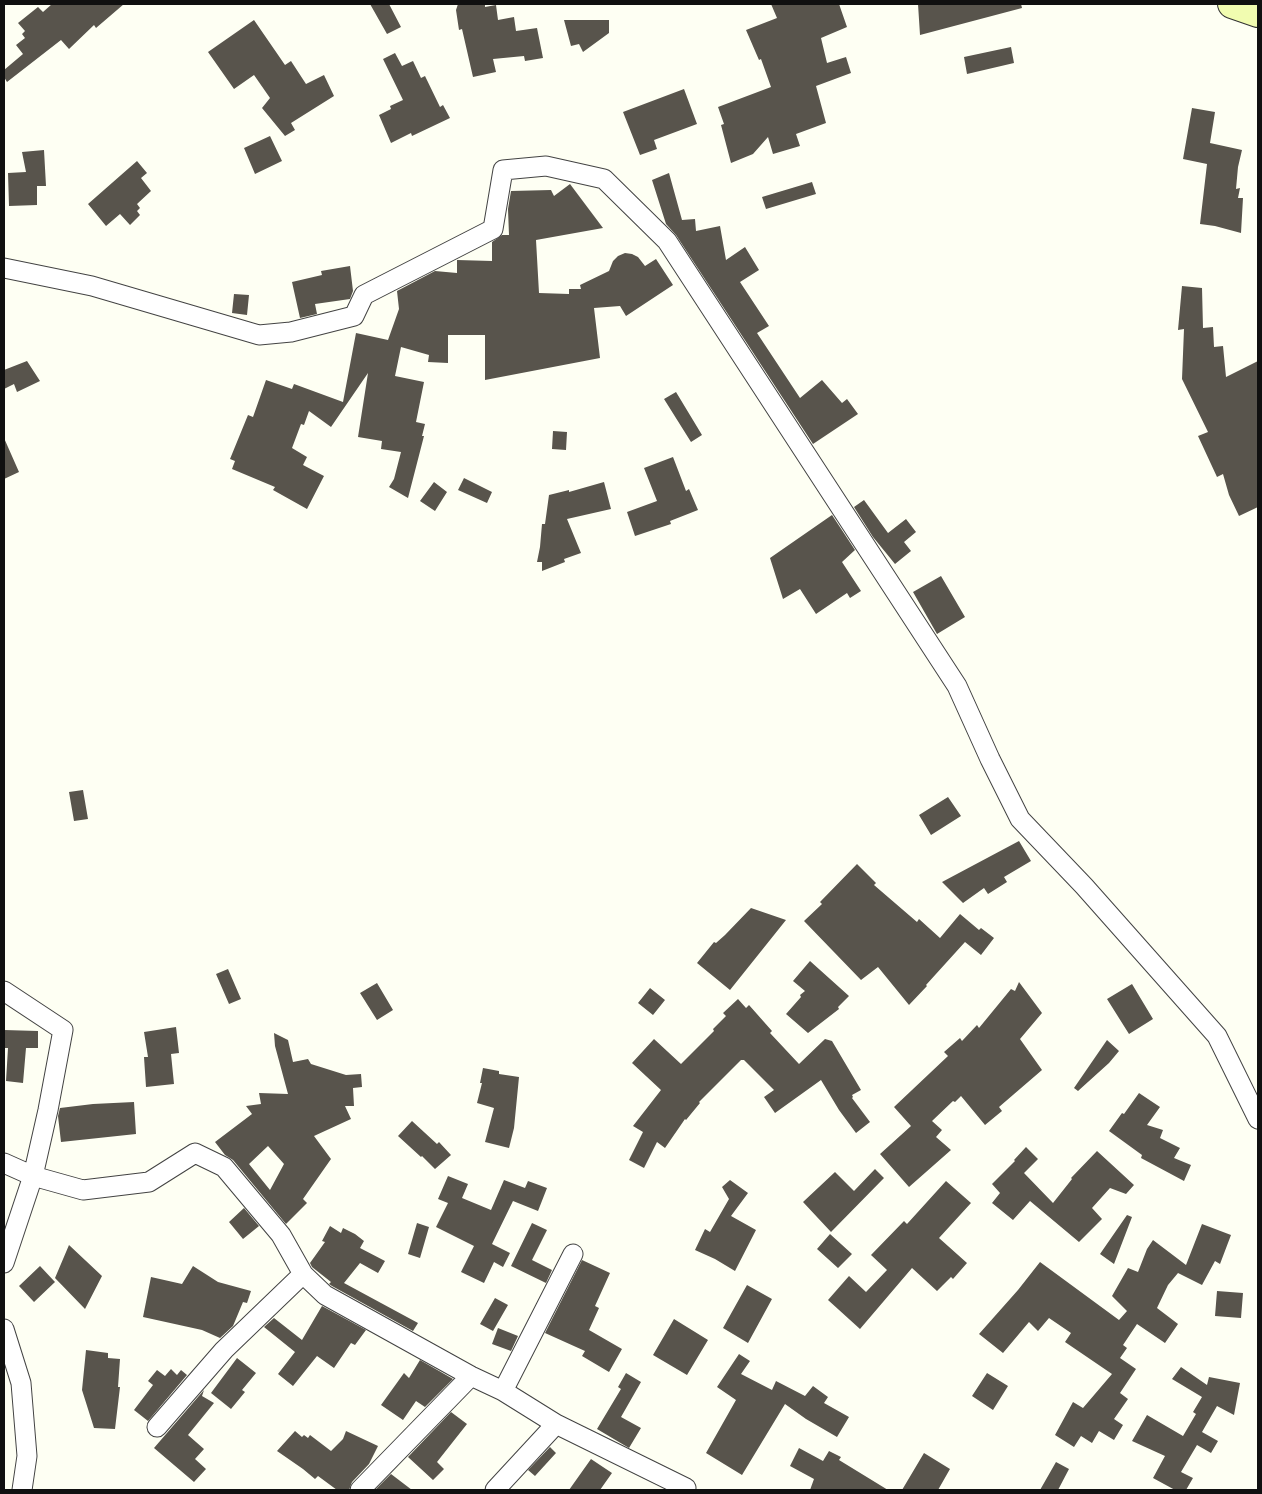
<!DOCTYPE html>
<html>
<head>
<meta charset="utf-8">
<style>
  body { margin:0 }
  #map { position:relative; width:1262px; height:1494px; overflow:hidden; background:#fefff3; font-family:"Playfair Display",serif }
  canvas { display:block }
  .frame { position:absolute; inset:0; border:5px solid #101010; pointer-events:none }
</style>
</head>
<body>
<div id="map">
<canvas width="1262" height="1494"></canvas>
<div class="frame"></div>
</div>
<script>
const ctx = document.querySelector('canvas').getContext('2d');
ctx.lineJoin = 'round';
function paint(path, color) { ctx.fillStyle = color; ctx.fill(path, 'evenodd'); }
const poly = rows => new Path2D(rows.map(r => 'M' + r).join(''));
function stroke(path, color, width, dash) { ctx.strokeStyle = color; ctx.lineWidth = width; ctx.lineCap = dash ? 'butt' : 'round'; ctx.setLineDash(dash || []); ctx.stroke(path); }
const building = poly([
  [52,4,124,4,96,28,94,25,69,49,61,40,7,82,4,77,4,70,23,54,16,45,25,38,22,34,25,31,18,23,38,7,43,12],
  [370,4,389,4,401,27,387,34],
  [458,4,485,4,485,7,496,5,498,20,514,17,516,31,537,28,543,58,525,61,524,56,493,59,496,72,473,77,462,29,459,30,456,10],
  [771,4,839,4,847,27,821,38,827,63,846,57,851,73,816,86,826,123,796,134,800,146,773,154,768,137,753,154,731,163,721,125,724,124,718,107,771,87,761,59,759,60,746,30,777,18],
  [918,4,1021,4,1022,8,920,35],
  [254,20,285,65,291,61,306,84,324,75,334,96,291,123,295,130,285,136,262,108,270,98,254,75,234,89,208,52],
  [564,20,609,20,609,33,583,52,579,44,571,46],
  [1011,47,1014,63,967,74,964,57],
  [395,53,402,66,413,61,421,78,425,76,440,107,443,105,450,118,412,136,411,133,391,143,379,115,391,109,390,106,403,100,383,59],
  [684,89,697,124,654,140,657,149,640,155,623,112],
  [1192,108,1215,112,1210,143,1242,150,1238,167,1236,189,1240,188,1238,198,1243,198,1241,233,1215,226,1200,224,1207,164,1183,159],
  [270,136,282,161,255,174,244,148],
  [44,150,46,186,37,186,37,205,9,206,8,173,26,172,22,152],
  [137,161,147,173,141,178,151,191,137,204,140,208,137,211,140,215,130,225,120,214,106,226,88,204],
  [669,173,682,220,695,219,696,231,720,226,726,260,745,247,759,270,740,282,769,326,757,333,800,398,822,380,842,403,847,399,858,414,813,444,676,235,666,224,652,180],
  [812,182,816,194,766,209,762,197],
  [570,184,603,228,536,240,539,293,569,294,569,289,581,289,580,285,609,271,613,261,618,256,625,253,632,254,638,257,645,266,656,259,673,285,626,316,620,306,594,308,600,358,485,380,485,335,448,335,448,363,428,362,429,355,401,347,395,376,424,382,416,422,425,424,422,436,424,436,408,498,389,487,394,479,401,452,381,449,382,441,358,437,368,373,331,427,309,411,304,425,301,424,292,448,307,457,303,465,324,476,307,509,273,490,275,487,232,469,235,461,230,459,248,415,253,417,266,380,292,389,294,384,343,402,356,333,388,340,399,309,397,291,435,271,457,273,457,260,492,261,492,242,502,235,509,235,508,209,511,191,551,190,554,196],
  [350,266,353,291,350,299,315,304,317,314,300,318,292,282,322,275,321,271],
  [1182,286,1202,288,1203,328,1213,327,1214,347,1223,346,1226,377,1258,361,1258,507,1239,516,1229,495,1223,474,1217,477,1198,436,1208,432,1182,379,1184,329,1178,330],
  [234,294,249,295,247,315,232,313],
  [27,361,40,381,17,392,14,384,4,389,4,370],
  [676,392,702,435,691,442,664,399],
  [553,431,567,432,566,450,552,449],
  [4,438,19,472,4,479],
  [673,457,686,491,689,489,698,510,670,521,671,524,635,536,627,512,657,501,644,468],
  [464,478,492,492,487,503,458,490],
  [434,482,447,492,435,511,420,501],
  [604,482,611,509,567,519,581,553,564,559,565,562,542,571,542,562,537,562,540,547,542,524,545,524,549,495,569,490,569,492],
  [864,500,888,533,906,519,916,532,904,542,911,551,895,564,873,537,854,507],
  [832,515,855,550,842,562,861,591,850,598,847,593,816,614,800,589,783,599,770,558],
  [941,576,965,617,937,634,913,592],
  [83,790,88,819,74,821,69,792],
  [948,797,961,816,931,835,919,815],
  [1019,841,1031,861,1004,877,1007,882,988,894,984,888,963,903,942,882],
  [857,864,876,883,874,885,917,922,919,919,940,938,960,914,979,930,981,928,994,938,981,955,965,942,926,985,927,986,909,1005,878,967,861,980,804,921,822,904,820,902],
  [751,908,786,920,730,990,697,963,714,942,716,943,725,935],
  [810,961,849,996,838,1007,839,1009,808,1033,786,1014,801,997,800,995,805,991,793,981],
  [228,969,241,999,229,1004,216,974],
  [1019,982,1042,1013,1020,1039,1042,1070,999,1107,1002,1111,985,1125,961,1096,955,1102,953,1101,932,1121,942,1130,936,1137,951,1150,909,1187,880,1154,911,1126,894,1107,948,1056,944,1052,960,1038,962,1041,977,1025,979,1028,1011,989,1015,991],
  [377,983,393,1010,377,1020,360,993],
  [1132,984,1153,1019,1129,1034,1107,999],
  [650,988,665,1000,653,1015,638,1003],
  [738,999,746,1008,749,1005,772,1031,770,1033,799,1064,825,1039,832,1041,861,1090,852,1095,853,1097,852,1098,870,1122,856,1133,839,1110,821,1080,775,1113,764,1097,774,1090,744,1060,741,1060,699,1102,700,1103,686,1120,685,1119,665,1148,657,1142,644,1168,629,1160,643,1132,633,1126,661,1090,632,1063,654,1039,681,1064,714,1031,713,1029,726,1016,723,1013],
  [176,1027,179,1053,171,1054,174,1084,146,1087,144,1057,148,1057,144,1032],
  [4,1030,38,1031,38,1048,26,1048,23,1083,6,1081,8,1048,4,1048],
  [274,1033,288,1040,293,1062,308,1059,311,1064,346,1075,361,1074,362,1087,353,1088,354,1106,345,1106,351,1119,314,1136,331,1159,303,1199,307,1203,286,1224,233,1160,225,1155,215,1142,252,1114,246,1106,261,1104,259,1093,288,1094,275,1046],
  [268,1146,284,1164,270,1190,249,1164],
  [1107,1040,1119,1051,1109,1063,1078,1091,1074,1088],
  [483,1068,499,1071,499,1074,519,1077,514,1128,509,1148,485,1142,494,1108,477,1103,482,1083,480,1083],
  [1139,1093,1160,1107,1147,1125,1163,1130,1160,1138,1180,1148,1174,1158,1191,1165,1184,1181,1141,1158,1142,1155,1109,1131,1122,1113,1124,1114],
  [134,1102,136,1134,61,1142,58,1116,60,1108,93,1104],
  [412,1121,437,1144,439,1142,451,1155,435,1169,422,1156,421,1157,398,1136],
  [1026,1147,1038,1159,1024,1173,1053,1203,1072,1179,1071,1178,1097,1151,1134,1185,1126,1194,1110,1188,1092,1208,1102,1219,1079,1242,1030,1201,1013,1220,992,1203,1000,1193,992,1184,1015,1161,1014,1160],
  [875,1169,884,1178,831,1232,803,1202,835,1172,854,1191],
  [448,1176,468,1184,462,1198,491,1210,504,1180,525,1188,528,1181,547,1188,538,1211,513,1201,492,1244,510,1253,503,1267,494,1262,484,1283,461,1272,474,1246,436,1227,448,1203,438,1199],
  [730,1180,748,1193,731,1216,756,1230,735,1271,715,1259,695,1250,705,1229,710,1232,729,1199,722,1187],
  [946,1181,971,1203,939,1238,967,1263,953,1279,951,1277,937,1291,912,1268,860,1329,828,1300,849,1276,866,1292,887,1270,871,1255,904,1221,907,1224],
  [244,1208,259,1226,243,1239,229,1222],
  [1127,1215,1132,1217,1114,1264,1100,1254],
  [417,1223,429,1227,420,1258,408,1254],
  [532,1223,547,1230,532,1260,552,1270,546,1283,511,1266],
  [1202,1224,1231,1235,1220,1264,1215,1261,1202,1285,1178,1273,1168,1285,1157,1308,1178,1324,1165,1343,1137,1324,1123,1345,1127,1348,1120,1358,1136,1369,1120,1393,1128,1399,1114,1419,1123,1425,1114,1440,1099,1431,1092,1443,1081,1436,1074,1447,1055,1435,1073,1402,1083,1408,1112,1374,1065,1342,1071,1333,1049,1318,1038,1331,1029,1322,1003,1353,979,1334,1018,1290,1040,1262,1119,1320,1127,1311,1112,1296,1128,1268,1138,1272,1147,1249,1153,1240,1186,1265],
  [330,1226,341,1233,343,1228,355,1234,364,1241,360,1248,385,1261,378,1273,360,1263,344,1283,418,1323,413,1331,332,1286,329,1284,331,1282,312,1267,310,1263,325,1242,322,1241],
  [830,1234,852,1254,838,1268,817,1249],
  [69,1245,102,1276,85,1309,55,1278],
  [582,1260,610,1273,595,1306,599,1308,589,1330,622,1349,609,1372,582,1356,585,1351,545,1333],
  [40,1266,55,1282,34,1302,19,1286],
  [193,1266,218,1282,251,1291,247,1303,243,1302,233,1326,220,1338,202,1330,143,1317,151,1277,182,1284],
  [747,1285,772,1299,748,1343,723,1328],
  [1217,1291,1243,1293,1241,1318,1215,1316],
  [495,1298,508,1305,493,1331,480,1324],
  [322,1306,366,1330,355,1345,351,1343,334,1368,317,1356,293,1386,278,1374,295,1352,264,1327,274,1318,302,1340],
  [674,1319,708,1340,687,1375,653,1355],
  [498,1328,518,1336,511,1351,492,1344],
  [86,1350,108,1353,108,1358,120,1359,118,1387,120,1387,115,1429,94,1428,82,1390],
  [739,1354,750,1361,741,1374,772,1390,776,1381,805,1396,813,1386,828,1397,824,1403,849,1417,837,1437,806,1419,785,1404,742,1475,706,1453,736,1400,717,1387],
  [237,1358,256,1373,242,1390,245,1392,231,1409,211,1393],
  [420,1360,453,1379,425,1407,416,1401,403,1420,381,1405,404,1373,409,1378],
  [1181,1367,1207,1385,1209,1377,1240,1383,1234,1415,1217,1406,1202,1432,1218,1441,1211,1453,1197,1445,1181,1472,1193,1478,1186,1490,1175,1490,1153,1478,1165,1456,1132,1441,1147,1415,1183,1436,1196,1414,1193,1412,1202,1397,1172,1379],
  [171,1369,177,1375,181,1370,187,1375,148,1421,134,1410,153,1385,148,1381,157,1370,165,1376],
  [626,1373,641,1382,621,1417,641,1428,629,1448,597,1429,621,1389,618,1387],
  [987,1373,1008,1386,993,1410,972,1396],
  [204,1390,202,1396,214,1403,188,1435,204,1449,195,1459,206,1469,194,1482,154,1448],
  [451,1412,467,1424,437,1462,444,1469,433,1480,408,1457],
  [295,1431,302,1437,304,1435,308,1438,310,1435,331,1451,343,1439,346,1431,378,1446,369,1464,352,1482,349,1490,337,1490,318,1476,315,1479,303,1469,277,1451],
  [550,1447,556,1453,535,1476,528,1470],
  [799,1448,823,1461,829,1451,841,1457,839,1460,888,1490,810,1490,814,1479,790,1466],
  [924,1453,950,1469,938,1490,902,1490],
  [591,1459,612,1473,600,1490,569,1490],
  [1056,1462,1069,1469,1058,1490,1040,1490],
  [391,1474,412,1490,375,1490]
]);
const street = poly([
  [4,268,92,286,259,335,291,332,354,316,364,295,493,229,503,170,546,166,604,179,667,241,957,686,990,759,1020,819,1084,886,1217,1036,1258,1119],
  [4,991,63,1030,48,1110,33,1176,4,1263],
  [4,1163,33,1176,83,1190,149,1182,195,1153,224,1167,281,1235,303,1274,325,1295,471,1376,503,1391,556,1424,686,1488],
  [4,1329,21,1383,27,1456,22,1490],
  [503,1391,573,1254],
  [157,1427,224,1350,303,1274],
  [360,1490,471,1376],
  [495,1490,556,1424]
]);
const secondary = poly([
  [1232,4,1258,13]
]);
paint(building, '#58544c');
stroke(street, '#434343', 21);
stroke(secondary, '#323232', 30);
stroke(street, '#fff', 19);
stroke(secondary, '#f1fcb0', 28);
</script>
</body>
</html>
